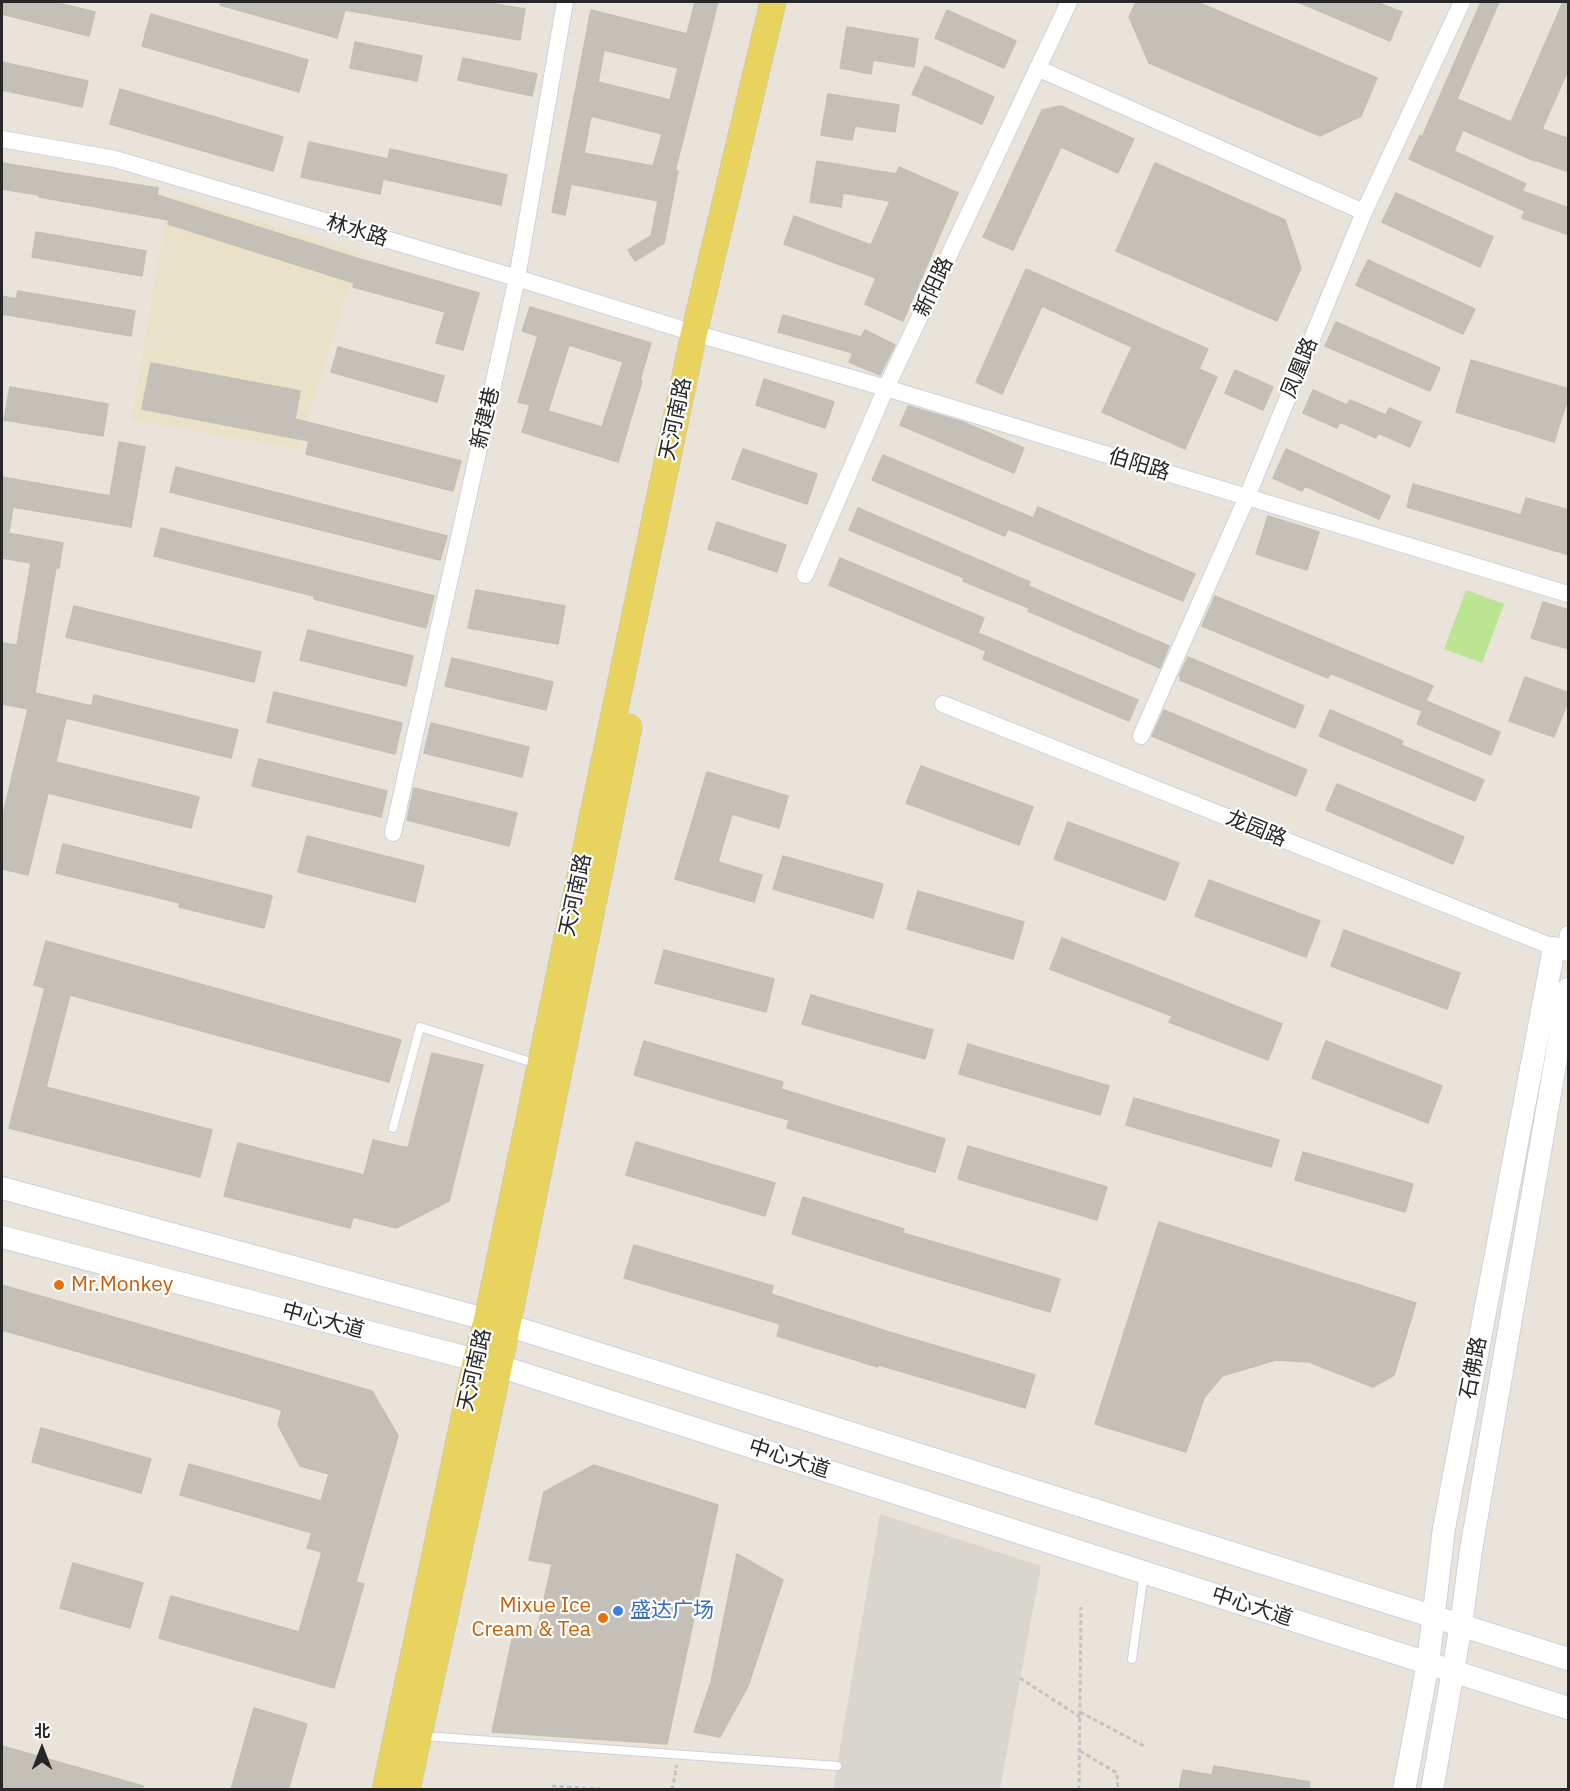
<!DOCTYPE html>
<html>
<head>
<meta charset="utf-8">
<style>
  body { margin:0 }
  #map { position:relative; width:1570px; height:1791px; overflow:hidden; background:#e9e3d9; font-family:"IBM Plex Sans","Noto Sans SC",sans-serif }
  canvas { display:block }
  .frame { position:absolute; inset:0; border:3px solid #272727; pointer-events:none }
  .north { position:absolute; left:12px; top:1719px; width:60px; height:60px; -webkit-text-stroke:4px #fff; paint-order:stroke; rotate:0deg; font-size:16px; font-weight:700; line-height:24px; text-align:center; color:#272727 }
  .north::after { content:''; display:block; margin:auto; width:21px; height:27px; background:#272727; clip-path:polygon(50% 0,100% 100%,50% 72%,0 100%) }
</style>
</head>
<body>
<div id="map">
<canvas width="1570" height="1791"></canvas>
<div class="frame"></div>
<div class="north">北</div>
</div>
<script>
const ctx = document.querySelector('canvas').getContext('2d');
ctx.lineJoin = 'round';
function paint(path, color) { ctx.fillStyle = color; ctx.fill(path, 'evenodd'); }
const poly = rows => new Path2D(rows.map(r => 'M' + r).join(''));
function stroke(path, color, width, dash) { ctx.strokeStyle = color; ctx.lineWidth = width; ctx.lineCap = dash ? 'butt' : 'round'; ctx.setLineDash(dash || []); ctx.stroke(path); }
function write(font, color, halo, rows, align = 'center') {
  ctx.font = font + ' "IBM Plex Sans","Noto Sans SC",sans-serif'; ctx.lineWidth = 4.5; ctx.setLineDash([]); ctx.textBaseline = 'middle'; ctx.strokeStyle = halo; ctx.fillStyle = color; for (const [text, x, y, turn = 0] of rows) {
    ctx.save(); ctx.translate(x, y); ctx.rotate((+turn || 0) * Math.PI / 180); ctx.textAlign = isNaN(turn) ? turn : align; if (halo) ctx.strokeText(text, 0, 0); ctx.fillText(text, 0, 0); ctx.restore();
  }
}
const education = poly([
  [170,194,360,253,298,449,131,420]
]);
const pitch = poly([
  [1466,590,1504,604,1482,663,1444,649]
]);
const plaza = poly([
  [880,1514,1041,1566,1000,1789,833,1790]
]);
const building = poly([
  [2,2,54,2,95,12,89,36,2,14,2,2],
  [221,2,484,2,525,9,520,40,345,10,337,38,220,5,221,2],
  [695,2,718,2,675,171,678,171,664,243,635,261,628,250,651,236,658,201,571,184,565,215,552,212,591,10,687,34,695,2],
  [604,50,678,68,670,100,598,82,604,50],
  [591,116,662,134,653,166,584,153,591,116],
  [1136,2,1197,2,1377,78,1361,116,1320,136,1149,63,1129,17,1136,2],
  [1298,2,1376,2,1402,12,1390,41,1298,2],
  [1481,2,1499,2,1457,99,1511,122,1563,2,1569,2,1569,68,1542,129,1569,139,1569,172,1535,160,1535,161,1463,130,1454,151,1526,184,1522,191,1569,208,1569,235,1522,218,1525,211,1409,159,1420,135,1422,137,1481,2],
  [947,10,1016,41,1004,68,935,38,947,10],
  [151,14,308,60,299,92,142,46,151,14],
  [847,27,918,39,914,67,873,60,871,74,840,68,847,27],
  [355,42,422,56,417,81,350,68,355,42],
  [463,58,537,74,532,96,458,80,463,58],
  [2,62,88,81,82,107,2,90,2,62],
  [925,66,994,97,982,124,912,94,925,66],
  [120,89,283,137,273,171,110,124,120,89],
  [828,94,899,105,895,132,855,126,852,140,821,135,828,94],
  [1061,106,1134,139,1118,173,1061,147,1013,250,983,237,1042,110,1061,106],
  [309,142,388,159,390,149,507,175,501,205,383,179,380,194,301,177,309,142],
  [817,161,896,174,899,167,958,193,903,321,865,304,876,278,784,244,794,216,871,245,890,201,843,193,841,207,810,202,817,161],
  [2,163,158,188,157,195,353,257,479,293,463,350,436,343,445,312,353,287,354,283,168,224,169,220,39,197,39,195,2,189,2,163],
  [1155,163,1285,220,1301,268,1277,321,1116,251,1155,163],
  [1396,193,1493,237,1480,267,1382,222,1396,193],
  [36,232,146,251,142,276,32,257,36,232],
  [1368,260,1475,309,1463,334,1356,285,1368,260],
  [1026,269,1208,349,1199,369,1217,377,1185,449,1102,412,1132,347,1042,306,1002,394,976,382,1026,269],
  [18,291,135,311,131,336,2,314,2,296,16,299,18,291],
  [530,307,651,343,640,380,642,381,618,462,522,432,530,405,518,402,538,336,522,331,530,307],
  [569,345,623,362,602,427,548,411,569,345],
  [783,315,861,337,865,330,895,345,880,375,849,362,853,353,778,332,783,315],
  [1336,322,1440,368,1430,391,1325,346,1336,322],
  [338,347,444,376,437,402,331,372,338,347],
  [1471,360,1569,389,1569,395,1554,442,1456,412,1471,360],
  [151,363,300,391,295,419,461,461,453,491,306,454,309,441,142,409,151,363],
  [1235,370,1273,387,1263,410,1225,393,1235,370],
  [764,379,834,402,825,428,756,405,764,379],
  [10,387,108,404,103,436,4,420,10,387],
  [1313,390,1347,405,1350,400,1386,415,1389,408,1421,422,1410,447,1378,433,1376,438,1340,422,1337,428,1303,413,1313,390],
  [908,406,963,422,1024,448,1014,473,900,425,908,406],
  [119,442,145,447,131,527,13,507,9,532,2,531,2,477,110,496,119,442],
  [743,449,817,474,807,504,732,479,743,449],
  [1286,449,1390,496,1379,519,1305,486,1302,491,1273,478,1286,449],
  [883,455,1033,518,1038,507,1195,574,1183,601,1008,529,1005,536,872,480,883,455],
  [176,467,447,536,440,560,170,492,176,467],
  [1413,484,1521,515,1526,498,1569,510,1569,555,1407,507,1413,484],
  [858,508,1030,582,1028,586,1169,646,1160,668,1028,611,1029,608,963,581,964,578,849,530,858,508],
  [1268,516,1319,532,1307,570,1256,554,1268,516],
  [717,522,786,545,777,572,708,549,717,522],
  [161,528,434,596,426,628,314,599,314,596,154,556,161,528],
  [2,532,63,543,59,568,56,568,35,693,92,706,94,695,238,730,231,758,66,718,56,762,199,797,191,828,48,793,28,875,2,869,2,819,28,709,2,704,2,643,17,645,31,563,2,558,2,532],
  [840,558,984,618,978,633,1138,700,1129,721,983,659,986,651,829,585,840,558],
  [476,590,565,606,558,644,468,628,476,590],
  [1215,596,1433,686,1426,701,1500,732,1491,755,1417,724,1422,711,1330,673,1328,678,1202,626,1215,596],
  [1543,602,1569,610,1569,649,1531,638,1543,602],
  [74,606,261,652,254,682,66,637,74,606],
  [308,630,413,656,406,686,300,660,308,630],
  [1188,657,1304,706,1295,728,1180,680,1181,677,1179,676,1188,657],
  [452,658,553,682,546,710,445,686,452,658],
  [1525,677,1569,693,1569,699,1554,737,1509,721,1525,677],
  [274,692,402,723,395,754,267,722,274,692],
  [1164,710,1307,770,1296,796,1152,736,1164,710],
  [1330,710,1403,741,1401,745,1484,780,1475,801,1319,736,1330,710],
  [431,723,529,747,522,777,424,753,431,723],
  [259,759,387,791,381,817,252,786,259,759],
  [921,766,1033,807,1019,845,906,803,921,766],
  [707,772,788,796,779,828,732,814,718,862,762,875,754,902,675,879,707,772],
  [1337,784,1464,837,1453,864,1326,810,1337,784],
  [414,788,517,813,509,846,407,820,414,788],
  [1068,822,1179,863,1165,900,1054,859,1068,822],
  [307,836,424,866,415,902,298,872,307,836],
  [63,844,272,896,264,928,179,907,180,903,56,873,63,844],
  [783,856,883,884,873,918,773,889,783,856],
  [1209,880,1320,921,1306,957,1195,916,1209,880],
  [918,891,1024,922,1013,959,907,929,918,891],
  [1344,930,1460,973,1447,1009,1331,966,1344,930],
  [1062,938,1282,1024,1268,1060,1169,1022,1172,1016,1050,969,1062,938],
  [46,941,401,1040,389,1082,70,995,46,1087,212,1130,200,1177,9,1128,45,988,34,985,46,941],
  [664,950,774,979,766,1012,655,983,664,950],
  [811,995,933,1030,925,1059,802,1024,811,995],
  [644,1041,783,1082,781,1089,945,1139,935,1172,787,1128,789,1120,634,1075,644,1041],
  [1326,1041,1442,1086,1428,1123,1312,1078,1326,1041],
  [968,1044,1109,1086,1100,1115,959,1074,968,1044],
  [432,1053,483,1065,449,1201,396,1228,353,1217,350,1228,224,1196,238,1143,364,1175,373,1140,408,1148,432,1053],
  [1134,1098,1279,1140,1271,1167,1126,1125,1134,1098],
  [636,1142,775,1183,765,1216,626,1175,636,1142],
  [968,1146,1107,1187,1097,1220,958,1179,968,1146],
  [1303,1152,1413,1184,1405,1212,1295,1180,1303,1152],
  [803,1197,904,1229,903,1233,1060,1279,1050,1312,911,1271,792,1234,803,1197],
  [1159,1222,1416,1303,1394,1375,1373,1387,1309,1362,1276,1360,1222,1376,1204,1398,1186,1452,1095,1424,1159,1222],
  [634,1245,773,1286,771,1294,889,1332,1035,1375,1025,1408,879,1365,878,1367,777,1336,780,1324,624,1278,634,1245],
  [2,1285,372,1391,398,1436,356,1582,364,1584,334,1688,159,1638,171,1596,299,1632,322,1552,307,1548,312,1533,180,1495,189,1464,321,1501,329,1474,300,1466,278,1425,282,1410,2,1330,2,1285],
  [41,1428,151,1459,141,1493,32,1462,41,1428],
  [594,1465,718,1505,667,1744,492,1732,515,1626,537,1631,552,1564,529,1560,544,1492,594,1465],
  [737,1554,783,1580,748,1686,720,1737,694,1732,711,1682,737,1554],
  [73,1563,143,1583,130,1628,60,1608,73,1563],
  [254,1708,307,1724,288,1790,231,1790,254,1708],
  [2,1746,143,1786,142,1790,2,1790,2,1746],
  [1214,1766,1310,1782,1309,1790,1179,1790,1183,1770,1212,1775,1214,1766]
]);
const path = poly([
  [1020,1678,1080,1717],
  [1080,1712,1144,1746],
  [1080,1751,1117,1773,1118,1790],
  [552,1786,610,1790],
  [672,1790,677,1765],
  [1079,1790,1081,1607]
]);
const lane = poly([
  [393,1128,420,1027,537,1064],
  [1132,1659,1144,1573],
  [423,1736,837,1766]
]);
const street = poly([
  [1037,68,1364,212],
  [2,139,115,159,517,278,694,333,886,388,1568,594],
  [805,575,886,388,1069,2],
  [943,704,1568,953],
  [1141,736,1247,497,1364,212,1462,2],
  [393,833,517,278,565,2],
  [1565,952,1568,934]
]);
const secondary = poly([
  [2,1188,507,1325,1568,1659],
  [2,1237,499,1366,1568,1708],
  [1404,1790,1428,1663,1444,1528,1554,948],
  [1432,1790,1461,1625,1471,1550,1568,989]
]);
const primary = poly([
  [385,1790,476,1361,487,1319,694,333,773,2],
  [407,1790,499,1366,629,727]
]);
const markers = [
  [59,1285,6,"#e8710a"],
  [618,1611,6,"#3f7fe0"],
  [603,1618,6,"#e8710a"]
];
const streetNames = [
  ["林水路",357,231,17],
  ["新阳路",934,287,-65],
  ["凤凰路",1300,368,-68],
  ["新建巷",486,418,-77],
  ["天河南路",676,419,-78],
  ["伯阳路",1139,465,17],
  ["龙园路",1256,829,22],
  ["天河南路",576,895,-78],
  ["中心大道",323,1321,15],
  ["石佛路",1474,1368,-79],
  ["天河南路",475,1370,-77],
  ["中心大道",789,1459,18],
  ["中心大道",1252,1607,18]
];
const foodNames = [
  ["Mr.Monkey",71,1285],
  ["Mixue Ice",591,1606,"right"],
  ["Cream & Tea",591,1630,"right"]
];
const shopNames = [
  ["盛达广场",630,1611]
];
paint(education, '#eae2c8');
paint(pitch, '#bbe493');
paint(plaza, '#d9d6cf');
paint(building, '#c4c0b8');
stroke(building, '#c4bfb3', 1.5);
stroke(lane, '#ced0df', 10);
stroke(street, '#ced0df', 18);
stroke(secondary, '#ced0df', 24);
stroke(primary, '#c3c3c3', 27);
stroke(path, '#c3c3c3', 3, [4.5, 3]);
stroke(lane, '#fff', 8);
stroke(street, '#fff', 16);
stroke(secondary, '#fff', 22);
stroke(primary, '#e8d35f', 26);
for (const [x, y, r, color] of markers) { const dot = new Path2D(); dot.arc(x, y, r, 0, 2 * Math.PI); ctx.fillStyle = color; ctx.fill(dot); stroke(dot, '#fff', 2); }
write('21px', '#272727', '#fff', streetNames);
write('21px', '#c56008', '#fff', foodNames, 'left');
write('21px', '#366cbe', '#fff', shopNames, 'left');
</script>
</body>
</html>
